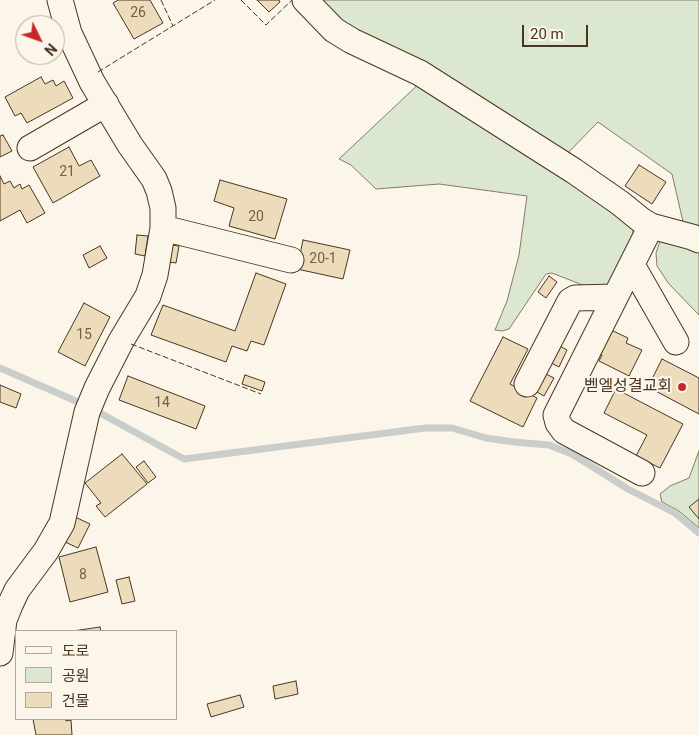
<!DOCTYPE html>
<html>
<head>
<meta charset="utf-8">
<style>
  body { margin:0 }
  #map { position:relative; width:699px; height:735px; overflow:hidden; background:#fbf6e9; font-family:Roboto,"Noto Sans KR",sans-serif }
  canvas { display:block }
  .legend { position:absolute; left:15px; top:630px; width:162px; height:90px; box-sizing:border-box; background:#fbf6e9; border:1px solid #b4a999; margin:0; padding:6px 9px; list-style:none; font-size:15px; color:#4a3520 }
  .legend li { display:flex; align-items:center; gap:10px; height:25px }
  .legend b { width:25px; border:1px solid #b4a999 }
  .north { position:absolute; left:15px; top:15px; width:50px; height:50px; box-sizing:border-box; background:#fbf6e9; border:1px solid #b4a999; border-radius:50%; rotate:132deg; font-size:14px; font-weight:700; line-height:20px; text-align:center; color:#4a3520 }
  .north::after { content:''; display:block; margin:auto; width:18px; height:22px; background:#c62828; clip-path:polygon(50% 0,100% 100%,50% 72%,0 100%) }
  .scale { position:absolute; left:522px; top:25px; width:66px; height:22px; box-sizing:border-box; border:2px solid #4a3520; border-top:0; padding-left:6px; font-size:15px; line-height:18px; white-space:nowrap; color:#4a3520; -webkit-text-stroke:4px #fbf6e9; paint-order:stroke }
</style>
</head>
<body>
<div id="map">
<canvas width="699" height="735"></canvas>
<ul class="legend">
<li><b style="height:6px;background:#fbf6e9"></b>도로</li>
<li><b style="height:14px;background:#dce7d0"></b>공원</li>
<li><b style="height:14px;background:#ecdcbc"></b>건물</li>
</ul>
<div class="north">N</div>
<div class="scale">20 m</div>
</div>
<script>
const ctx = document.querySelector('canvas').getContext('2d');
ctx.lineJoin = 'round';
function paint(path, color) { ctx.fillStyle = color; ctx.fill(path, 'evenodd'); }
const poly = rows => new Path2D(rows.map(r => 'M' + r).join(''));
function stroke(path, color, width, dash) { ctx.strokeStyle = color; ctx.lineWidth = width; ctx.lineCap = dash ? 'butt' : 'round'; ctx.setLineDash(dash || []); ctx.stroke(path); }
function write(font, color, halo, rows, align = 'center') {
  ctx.font = font + ' Roboto,"Noto Sans KR",sans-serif'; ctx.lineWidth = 4; ctx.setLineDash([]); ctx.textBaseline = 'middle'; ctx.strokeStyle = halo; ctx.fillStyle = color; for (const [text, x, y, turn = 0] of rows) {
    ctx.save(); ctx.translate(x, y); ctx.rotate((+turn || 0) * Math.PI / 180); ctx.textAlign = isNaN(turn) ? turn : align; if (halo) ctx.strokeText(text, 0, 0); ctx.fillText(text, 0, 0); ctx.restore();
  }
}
const green = poly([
  [315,0,699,0,699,234,684,226,672,174,598,122,563,158,352,34,315,0],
  [423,80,632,226,634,238,631,251,603,293,552,273,546,274,509,329,502,331,495,330,507,301,519,255,527,196,439,184,376,189,351,165,339,159,423,80],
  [660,241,699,248,699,315,669,284,657,266,656,253,660,241],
  [699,451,699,528,679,511,662,502,660,494,670,486,689,478,699,451]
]);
const stream = poly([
  [0,368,78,402],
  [100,413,184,459,425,428,452,428,486,438,514,442,549,445,572,454,628,489,675,513,699,533]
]);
const building = poly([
  [118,0,150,0,163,23,134,39,113,3,118,0],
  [257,0,279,0,280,2,269,12,257,0],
  [41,77,45,84,53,80,56,86,64,81,73,98,27,123,21,113,15,116,5,97,41,77],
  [3,135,12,151,0,157,0,136,3,135],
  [69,147,79,166,91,160,100,176,53,203,33,167,69,147],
  [639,165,666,182,652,204,625,186,639,165],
  [0,176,4,184,10,181,14,188,20,184,22,189,29,185,45,213,27,223,20,210,0,221,0,176],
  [220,180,287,199,275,239,229,226,234,208,214,201,220,180],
  [137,235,148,236,145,256,135,254,137,235],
  [303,240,350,250,343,279,297,269,303,240],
  [172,245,179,246,176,263,169,262,172,245],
  [100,246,107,258,89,268,83,255,100,246],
  [256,273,286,284,264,345,251,341,247,351,232,346,226,362,151,335,163,305,235,331,256,273],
  [549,276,557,282,546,298,538,292,549,276],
  [84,303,110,317,85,366,58,352,84,303],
  [609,329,628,338,626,343,642,350,629,376,599,361,602,355,597,353,609,329],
  [503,337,528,349,510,384,537,398,523,427,470,401,503,337],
  [558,345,567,350,559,367,549,362,558,345],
  [662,359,699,378,699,414,648,387,662,359],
  [544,373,554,378,544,396,535,391,544,373],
  [245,375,265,382,262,391,242,384,245,375],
  [128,376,205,406,196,429,119,400,128,376],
  [0,385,21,394,16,408,0,402,0,385],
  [616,389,683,424,660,468,636,456,647,435,604,413,616,389],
  [122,454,147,484,105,517,96,506,101,503,85,483,122,454],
  [144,461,156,477,148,483,136,467,144,461],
  [699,499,699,519,689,507,699,499],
  [75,517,90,524,78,548,63,541,75,517],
  [96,547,108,592,70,602,59,557,96,547],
  [129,577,135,601,122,604,116,580,129,577],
  [100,627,101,631,73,631,100,627],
  [296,681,298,694,275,699,273,686,296,681],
  [240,695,244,707,211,717,207,704,240,695],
  [33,719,65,719,66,721,71,720,72,735,36,735,33,719]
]);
const minor = poly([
  [305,0,334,30,352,41,420,73,574,171,620,203,641,220,651,226,692,237,699,240],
  [30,148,106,104],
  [163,228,291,260],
  [632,265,676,342],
  [527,384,570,301,575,298,615,297],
  [642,473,564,431,558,423,556,415,651,226],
  [0,653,4,620,10,605,17,590,46,551,62,523,87,412,97,388,121,341,148,296,155,275,163,228,163,208,159,191,154,179,130,145,92,82,69,33,60,0]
]);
const fence = poly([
  [161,0,173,26],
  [241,0,266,25,292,0],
  [98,72,215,0],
  [131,344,261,394]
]);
const markers = [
  [682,387,5,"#c62828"]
];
const numberNames = [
  ["26",138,13],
  ["21",67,172],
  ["20",256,217],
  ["20-1",323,259],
  ["15",84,335],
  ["14",162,403],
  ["8",83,575]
];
const poiNames = [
  ["벧엘성결교회",672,387]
];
paint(green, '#dce7d0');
stroke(green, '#887966', 1);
stroke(stream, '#c9cecd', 7);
paint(building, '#ecdcbc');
stroke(building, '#4a3520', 1);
stroke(minor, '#4a3520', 27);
stroke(minor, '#fbf6e9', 25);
stroke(fence, '#4a3520', 1, [6, 2.5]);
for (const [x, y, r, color] of markers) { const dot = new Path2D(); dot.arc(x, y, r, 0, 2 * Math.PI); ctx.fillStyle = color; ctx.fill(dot); stroke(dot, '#fbf6e9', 2); }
write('14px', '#725f47', null, numberNames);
write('16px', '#4a3520', '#fbf6e9', poiNames, 'right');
</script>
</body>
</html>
